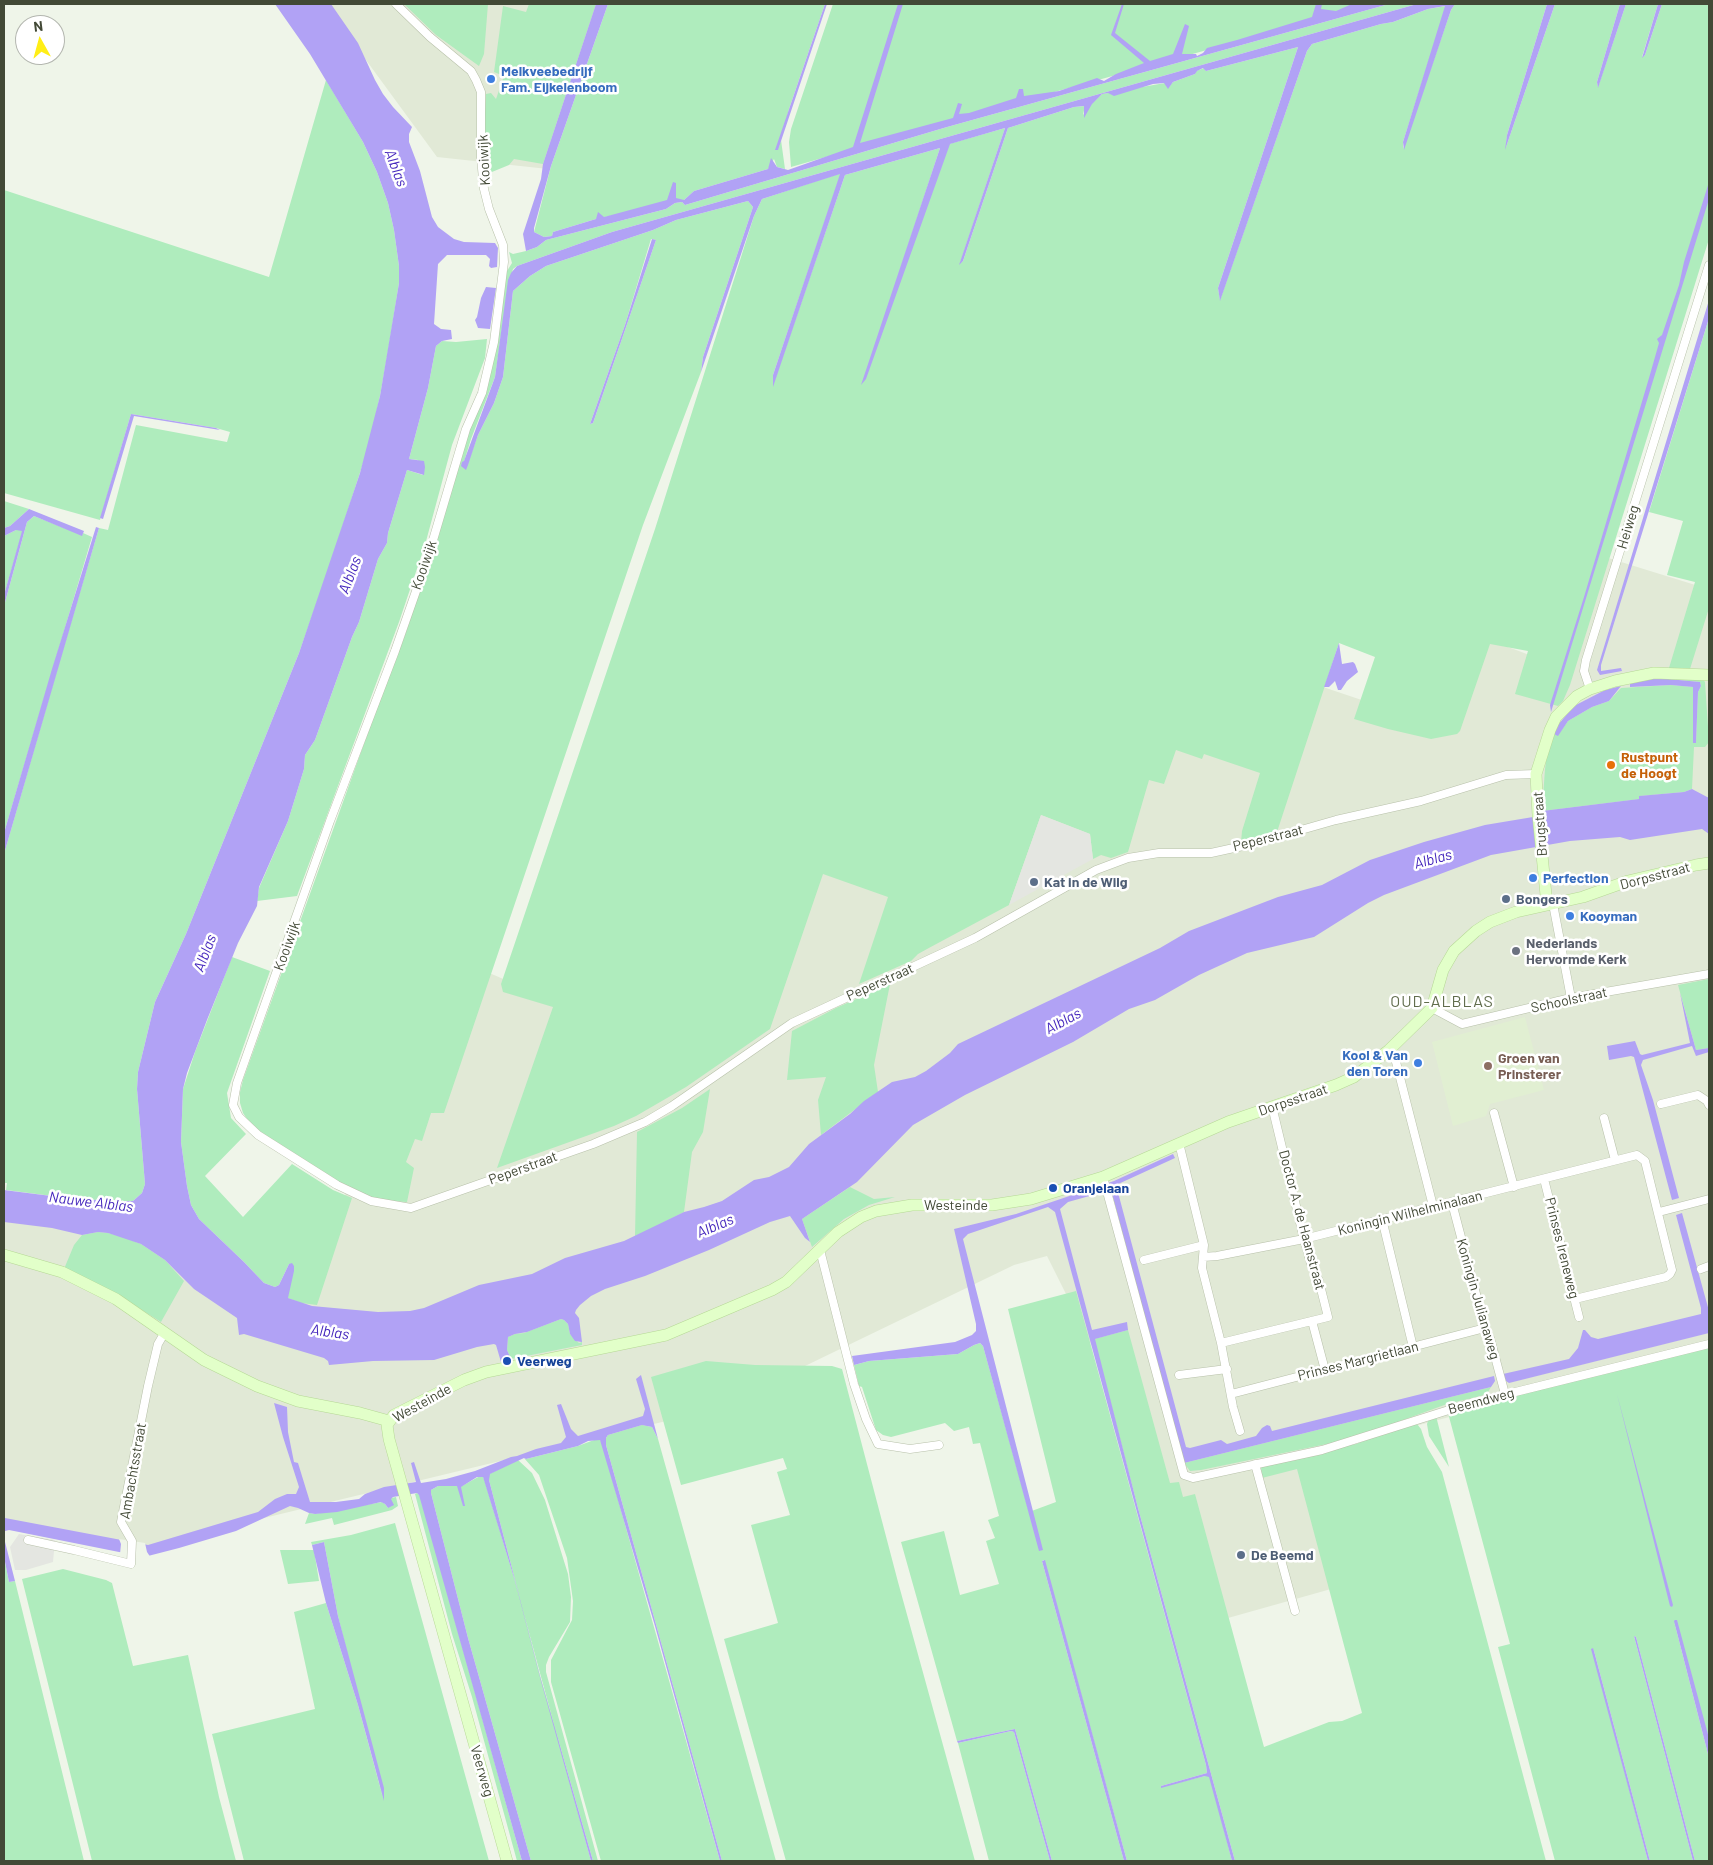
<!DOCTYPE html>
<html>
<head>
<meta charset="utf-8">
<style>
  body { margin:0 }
  #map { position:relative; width:1713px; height:1865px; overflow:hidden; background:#eff5e9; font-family:Barlow,sans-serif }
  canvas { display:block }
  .frame { position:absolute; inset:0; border:5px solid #424936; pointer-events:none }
  .north { position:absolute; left:15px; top:15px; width:50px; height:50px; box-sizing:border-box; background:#fff; border:1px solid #b3b6af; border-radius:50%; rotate:353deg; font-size:14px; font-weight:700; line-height:20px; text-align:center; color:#424936 }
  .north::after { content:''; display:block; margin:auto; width:18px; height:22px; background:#ffee16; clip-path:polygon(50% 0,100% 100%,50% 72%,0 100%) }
</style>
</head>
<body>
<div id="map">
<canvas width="1713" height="1865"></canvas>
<div class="frame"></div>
<div class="north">N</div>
</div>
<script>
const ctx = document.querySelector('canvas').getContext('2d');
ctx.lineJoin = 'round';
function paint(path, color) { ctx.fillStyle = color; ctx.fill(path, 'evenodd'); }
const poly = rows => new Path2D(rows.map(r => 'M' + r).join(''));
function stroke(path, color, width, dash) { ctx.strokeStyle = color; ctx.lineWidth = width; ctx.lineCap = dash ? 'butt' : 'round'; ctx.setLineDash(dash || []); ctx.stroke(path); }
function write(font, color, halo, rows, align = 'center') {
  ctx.font = font + ' Barlow,sans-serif'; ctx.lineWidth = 5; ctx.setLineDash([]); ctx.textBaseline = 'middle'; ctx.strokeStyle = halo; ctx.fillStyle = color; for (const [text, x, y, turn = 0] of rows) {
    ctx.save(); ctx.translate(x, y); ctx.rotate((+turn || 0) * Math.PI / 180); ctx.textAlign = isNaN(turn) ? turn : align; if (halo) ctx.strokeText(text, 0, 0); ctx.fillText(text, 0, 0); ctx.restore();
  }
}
const residential = poly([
  [325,4,603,4,548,169,437,157],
  [1605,557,1705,588,1709,578,1709,1349,1354,1442,1395,1571,1228,1618,1047,1256,1014,1265,716,1409,148,1546,4,1525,4,1213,113,1223,309,1303,349,1183,480,969,648,1041,822,865,1157,736,1320,686,1454,731,1481,637,1570,670]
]);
const education = poly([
  [1525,1017,1544,1090,1490,1104,1486,1116,1453,1126,1432,1042]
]);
const green = poly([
  [404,4,488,4,484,54,479,66,436,35],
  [529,4,596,4,543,164,514,159,509,165,487,174,484,130,486,94,491,93,496,99,504,76,494,72,503,6,526,12],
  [608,4,825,4,789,109,778,150,781,140,785,169,777,167,774,159,768,169,694,191,684,200,596,219,553,232,552,236,544,237,534,232,551,166],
  [833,4,1374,4,1029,99,791,167,789,142,791,129],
  [1389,4,1417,4,612,232,517,266,513,269,508,287,495,377,471,439,464,462,466,468,478,435,494,403,503,377,513,291,530,276,546,266,653,230,676,220,748,201,753,207,703,357,701,372,643,525,444,1113,431,1113,422,1141,415,1139,406,1162,414,1168,407,1202,389,1201,367,1196,342,1184,260,1132,249,1122,243,1113,240,1103,240,1092,243,1080,370,727,405,635,432,554,466,439,477,412,507,271,512,263,509,252,513,254,526,251,537,247,546,240,666,209,675,203,682,202,685,205,947,127],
  [651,239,656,240,593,423,590,424,625,325],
  [1455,4,1547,4,1507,135,1506,147,1555,4,1620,4,1597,82,1598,87,1626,4,1658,4,1642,57,1645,55,1662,4,1709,4,1709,239,1570,685,1563,701,1558,706,1515,694,1528,651,1490,644,1460,731,1457,734,1431,739,1388,729,1354,719,1375,657,1339,643,1277,832,1241,842,1242,831,1260,773,1204,754,1202,759,1176,750,1164,784,1149,780,1128,852,1111,858,1101,855,1093,859,1090,834,1041,815,1009,905,927,949,918,954,911,961,859,984,888,897,823,874,770,1029,686,1087,636,1116,614,1126,497,1168,553,1007,503,992,501,984,655,529,754,216,762,199,841,173,773,375,773,385,845,175,940,148,863,383,949,144,1005,128,960,263,963,261,1008,128,1074,107,1085,106,1083,115,1091,104,1102,94,1165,83,1168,88,1173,82,1195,74,1196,71,1204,68,1206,71,1298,47,1218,288,1220,300,1307,51,1312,44,1381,24,1393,22,1428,9,1446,6,1403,142,1403,149,1451,10],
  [326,80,363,142,377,172,388,203,394,230,399,266,399,283,388,351,380,396,369,445,330,565,299,653,186,934,155,1002,138,1072,137,1089,145,1184,142,1193,133,1201,121,1201,75,1199,6,1190,7,1183,4,1183,4,854,59,663,99,528,108,530,136,425,227,442,230,432,216,428,131,414,100,520,4,493,4,190,269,277],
  [1709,318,1709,608,1690,669,1669,668,1695,582,1667,575,1683,521,1649,512],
  [487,339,485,358,452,445,425,545,399,622,297,896,257,901,259,888,288,821,304,769,305,755,315,740,352,637,359,622,378,559,387,543,388,533,407,470,423,475,418,460,409,459,428,388,436,346,442,341,456,342],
  [4,501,29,509,10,526,4,528],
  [34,516,82,535,83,533,92,537,4,833,4,606,27,522],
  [16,530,23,530,4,595,4,536],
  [1648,676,1701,677,1705,682,1709,742,1705,747,1694,747,1692,789,1684,792,1640,796,1640,799,1542,811,1545,769,1548,747,1552,733,1558,735,1568,721,1592,707,1609,701,1621,688,1671,685,1693,687,1693,743,1696,743,1698,692,1701,686,1700,682,1657,678,1644,679,1628,684,1629,681],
  [232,957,270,971,227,1093,231,1118,246,1134,205,1176,243,1217,292,1164,333,1190,352,1198,317,1305,301,1303,288,1298,289,1264,279,1285,275,1287,264,1283,244,1262,199,1219,191,1205,187,1186,181,1142,183,1089,195,1052],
  [1709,979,1709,1048,1696,1050,1678,985],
  [890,984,874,1065,878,1092,821,1135,818,1100,826,1077,787,1080,792,1031,836,1008],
  [710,1089,703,1132,692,1152,684,1212,635,1237,637,1132,682,1108],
  [850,1187,874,1199,895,1197,869,1205,844,1219,812,1247,802,1219],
  [98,1232,108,1233,123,1237,141,1244,165,1260,184,1281,161,1322,121,1297,64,1269,74,1245,82,1235],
  [1076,1291,1206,1765,1207,1773,1161,1786,1161,1787,1205,1776,1210,1776,1232,1861,1127,1861,1044,1560,1042,1561,1124,1861,1052,1861,1015,1729,957,1741,901,1542,944,1531,960,1595,999,1584,986,1541,995,1538,988,1520,999,1516,980,1443,973,1444,969,1427,954,1431,945,1423,891,1437,883,1435,876,1430,862,1387,859,1386,854,1365,869,1361,958,1354,974,1345,980,1343,983,1346,1029,1512,1056,1502,1008,1309],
  [561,1319,564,1320,568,1324,570,1334,579,1343,582,1342,582,1345,511,1359,507,1350,508,1337,515,1334,524,1333],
  [1128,1330,1170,1483,1179,1482,1183,1497,1195,1494,1264,1747,1329,1722,1342,1721,1362,1713,1297,1469,1262,1478,1261,1467,1263,1464,1356,1444,1407,1424,1413,1422,1417,1424,1421,1429,1427,1447,1442,1472,1546,1861,1235,1861,1138,1508,1094,1339],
  [1709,1343,1709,1739,1674,1621,1709,1758,1709,1861,1695,1861,1636,1637,1634,1636,1693,1861,1650,1861,1594,1651,1592,1648,1648,1861,1555,1861,1498,1647,1510,1644,1448,1413],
  [706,1361,755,1365,832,1366,842,1369,898,1582,975,1861,786,1861,724,1639,778,1623,751,1525,790,1515,777,1472,787,1469,783,1458,681,1485,651,1377],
  [1491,1387,1488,1392,1481,1396,1447,1404,1351,1439,1201,1470,1190,1471,1184,1463],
  [1436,1416,1449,1467,1429,1436,1427,1424,1429,1418],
  [642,1425,652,1427,658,1439,776,1861,722,1861,606,1445,606,1438,608,1435],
  [594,1440,600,1440,602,1443,720,1861,601,1861,551,1682,551,1660,572,1620,573,1601,567,1558,539,1475,524,1458,526,1459,578,1446],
  [518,1460,532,1473,545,1500,568,1574,571,1597,570,1622,549,1657,546,1665,546,1672,598,1861,593,1861,540,1676,489,1480,489,1474],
  [480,1476,483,1477,485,1482,515,1581,591,1861,531,1861,468,1638,431,1493,431,1490,438,1486,458,1486,464,1506,460,1487],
  [417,1493,420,1495,522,1861,517,1861,472,1697,452,1634,415,1494],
  [396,1497,398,1506,392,1510,334,1525,332,1518,305,1524,309,1513,315,1514,382,1502,385,1504,388,1508,391,1498],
  [395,1523,489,1861,244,1861,212,1734,315,1709,294,1612,326,1603,358,1705,383,1798,338,1616,324,1542,312,1545,311,1542,351,1535],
  [280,1550,314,1550,319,1581,288,1584],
  [4,1557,9,1582,15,1581,84,1861,4,1861],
  [63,1569,106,1580,112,1583,133,1666,188,1655,219,1797,236,1861,92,1861,22,1579],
  [1011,1731,1014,1732,1050,1861,989,1861,958,1743]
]);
const parking = poly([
  [1041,815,1090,834,1093,859,1009,905],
  [19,1534,55,1540,53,1562,26,1570,15,1570,10,1547]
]);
const water = poly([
  [275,4,331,4,358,43,375,80,383,94,393,107,412,127,409,134,409,142,420,171,432,217,438,227,454,239,464,242,495,243,498,248,497,267,491,268,489,266,490,259,486,255,447,255,438,264,434,324,441,329,451,330,452,339,442,341,436,346,428,388,409,459,424,461,425,467,424,475,407,470,388,533,387,543,378,559,359,622,352,637,315,740,305,755,304,769,288,821,259,887,257,906,238,943,207,1020,187,1073,183,1089,181,1142,187,1186,191,1205,199,1219,244,1262,264,1283,275,1287,279,1285,289,1264,292,1263,294,1266,294,1271,288,1298,312,1306,378,1312,410,1311,424,1308,479,1285,532,1274,565,1258,624,1241,684,1212,704,1207,722,1201,754,1180,769,1177,789,1167,809,1144,850,1114,864,1101,892,1082,915,1077,926,1071,950,1053,958,1044,1160,948,1189,931,1278,897,1322,885,1370,860,1424,842,1485,825,1533,817,1542,811,1639,799,1639,796,1684,792,1692,789,1709,798,1709,834,1702,829,1630,840,1620,837,1570,841,1491,855,1384,895,1368,903,1314,937,1247,953,1199,975,1155,1000,1129,1009,1073,1042,965,1095,913,1125,857,1182,802,1219,810,1242,805,1238,790,1216,770,1222,709,1250,645,1276,605,1289,591,1296,580,1305,576,1310,575,1313,579,1318,582,1342,575,1341,570,1334,568,1324,564,1320,561,1319,527,1332,515,1334,508,1337,507,1350,511,1359,501,1362,496,1345,494,1344,477,1347,434,1360,373,1361,329,1365,328,1361,324,1358,244,1334,239,1335,237,1318,194,1289,165,1260,141,1244,108,1233,98,1232,82,1235,52,1228,4,1222,4,1190,75,1199,121,1201,133,1201,142,1193,145,1184,137,1089,138,1072,155,1002,186,934,299,653,360,473,380,396,399,283,399,266,394,230,388,203,377,172,363,142,310,54],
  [596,4,608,4,551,166,534,228,534,232,544,237,552,236,553,232,596,219,598,212,604,217,667,200,673,182,676,183,676,198,684,200,694,191,768,169,771,158,777,167,788,170,853,147,898,4,903,4,860,143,953,118,958,103,962,104,959,114,969,113,1016,98,1019,89,1023,89,1024,96,1059,91,1097,78,1104,81,1116,74,1144,63,1111,35,1122,4,1124,4,1115,33,1150,61,1173,54,1185,24,1189,26,1182,54,1196,54,1197,56,1203,53,1207,48,1237,40,1312,17,1316,4,1322,4,1321,9,1336,11,1352,4,1389,4,947,127,685,205,682,202,675,203,666,209,546,240,537,247,526,251,523,234,541,179,543,164],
  [825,4,827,4,778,150,775,150],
  [1417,4,1455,4,1451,10,1404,150,1403,142,1445,6,1428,9,1393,22,1381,24,1312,44,1307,51,1220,301,1218,288,1298,47,1206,71,1203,68,1197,71,1195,74,1173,82,1168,89,1164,83,1153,84,1114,96,1108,93,1102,94,1092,104,1084,118,1084,106,1074,107,1008,128,963,261,959,265,1005,128,950,144,866,379,861,385,940,148,845,175,773,387,773,375,840,174,762,199,754,216,701,372,703,357,753,207,748,201,676,220,653,230,546,266,530,276,513,291,503,377,494,403,478,435,468,465,466,470,461,466,462,462,464,461,495,377,508,280,511,273,517,266,612,232],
  [1547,4,1555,4,1505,150,1507,135],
  [1620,4,1626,4,1598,88,1597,82],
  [1658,4,1662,4,1645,55,1642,58],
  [1709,182,1709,199,1551,712,1550,705,1584,597,1649,378,1659,343,1657,339,1662,335,1679,285,1684,262],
  [652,239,656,240,593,423,590,424,625,325],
  [486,287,496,288,490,329,478,328,475,320,477,317,481,298],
  [1709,300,1709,318,1601,665,1601,671,1621,668,1622,671,1600,675,1597,670],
  [131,414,216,428,220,430,134,416,103,519,100,518],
  [29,509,84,531,82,536,34,516,27,522,4,606,4,595,22,531,16,530,4,536,4,528,10,526],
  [96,527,99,528,4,854,4,833,52,669],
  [1339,643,1342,664,1353,662,1355,664,1358,672,1347,681,1341,690,1338,690,1335,681,1329,687,1324,687],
  [1657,678,1700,682,1701,686,1698,692,1696,743,1693,743,1693,687,1671,685,1630,687,1630,683,1644,679],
  [1621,686,1609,701,1592,707,1568,721,1558,736,1554,734,1557,726,1574,706,1605,690],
  [1680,993,1696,1050,1709,1048,1709,1052,1696,1056,1692,1046,1643,1060,1641,1065,1653,1100,1679,1198,1672,1200,1634,1057,1631,1056,1609,1060,1607,1046,1635,1041,1640,1054,1642,1055,1690,1043],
  [1173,1154,1175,1158,1116,1185,1186,1447,1190,1448,1221,1440,1227,1444,1256,1436,1262,1428,1267,1425,1270,1426,1272,1431,1494,1376,1495,1381,1491,1387,1184,1463,1111,1190,1068,1202,1060,1209,1092,1330,1127,1322,1128,1330,1095,1339,1138,1508,1235,1861,1232,1861,1209,1777,1205,1776,1161,1788,1161,1786,1207,1773,1206,1765,1055,1212,1048,1207,968,1234,963,1239,1043,1550,1039,1551,983,1346,980,1343,974,1345,958,1354,869,1361,854,1365,852,1356,955,1342,972,1335,976,1331,976,1324,954,1229,1016,1214,1114,1181],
  [1682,1213,1709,1311,1709,1333,1509,1383,1506,1381,1503,1374,1569,1359,1578,1348,1583,1330,1585,1330,1591,1337,1598,1339,1701,1314,1701,1308,1676,1215],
  [641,1375,658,1439,652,1427,642,1425,608,1435,606,1438,606,1445,722,1861,720,1861,655,1626,600,1440,588,1441,578,1446,526,1459,524,1458,490,1474,489,1480,540,1676,593,1861,591,1861,541,1681,515,1581,483,1477,477,1477,461,1487,465,1506,463,1506,457,1486,438,1486,431,1490,431,1493,468,1638,531,1861,522,1861,419,1495,417,1493,393,1497,391,1499,394,1505,388,1508,385,1504,381,1502,337,1512,315,1514,309,1513,298,1508,290,1506,236,1531,179,1548,148,1556,119,1552,9,1530,5,1531,4,1538,15,1581,9,1582,4,1557,4,1516,5,1518,148,1545,258,1512,275,1499,287,1494,296,1494,299,1487,283,1437,274,1403,287,1407,288,1432,294,1462,298,1463,310,1502,336,1502,359,1499,365,1494,384,1487,416,1482,411,1463,414,1462,421,1483,446,1479,475,1471,511,1457,517,1456,536,1449,561,1443,566,1437,557,1405,561,1404,571,1429,578,1436,643,1416,645,1409,636,1379],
  [1617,1394,1673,1605,1672,1607,1670,1606],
  [324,1542,338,1616,384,1788,384,1801,358,1705,326,1603,312,1545],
  [1045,1560,1127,1861,1124,1861,1042,1561],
  [1675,1620,1677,1620,1709,1738,1709,1758,1674,1621],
  [1634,1636,1636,1637,1695,1861,1693,1861],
  [1593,1648,1594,1651,1650,1861,1648,1861,1591,1649],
  [1015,1729,1052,1861,1050,1861,1014,1732,1011,1731,958,1743,957,1741]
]);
const pier = poly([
  [119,1539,145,1543,147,1552,151,1558,120,1554,121,1544]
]);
const street = poly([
  [396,4,430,37,471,71,476,80,481,92,481,158,484,189,489,209,503,245,504,262,494,342,482,393,466,429,428,557,395,651,330,821,237,1083,233,1105,239,1117,258,1135,337,1185,371,1201,411,1208,593,1144,645,1122,672,1106,792,1023,975,938,1096,870,1128,858,1159,853,1211,853,1252,844,1336,820,1421,801,1506,775,1536,774],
  [1590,689,1584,671,1586,660,1709,265],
  [1553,904,1571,998],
  [1432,1008,1462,1024,1571,998,1709,974],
  [1389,1050,1395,1058,1433,1206],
  [1661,1104,1698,1095,1707,1101,1709,1105],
  [1494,1113,1514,1187],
  [1604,1118,1615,1160],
  [1179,1143,1204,1245,1202,1268,1221,1343,1233,1407,1240,1431],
  [1103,1177,1184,1475,1193,1478,1322,1450,1471,1403,1709,1344],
  [1544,1179,1579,1317],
  [1452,1203,1485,1328,1490,1338,1505,1394],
  [1659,1212,1709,1199],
  [1382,1219,1413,1347],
  [820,1250,854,1384,866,1419,878,1444,910,1449,939,1445],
  [1203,1257,1217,1256,1304,1239,1637,1155,1645,1161,1672,1270,1670,1274,1666,1277,1575,1299],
  [1144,1260,1204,1245],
  [1701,1269,1709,1266],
  [1312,1321,1325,1370],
  [1221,1343,1328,1317,1319,1281,1311,1264,1304,1239,1272,1106],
  [1179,1375,1227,1369],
  [1231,1394,1485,1328],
  [1255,1464,1295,1611],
  [28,1540,74,1550,131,1564,132,1541,121,1522,148,1386,158,1344,165,1332]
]);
const secondary = poly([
  [1547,905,1538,815,1536,774,1550,730,1556,717,1577,696,1590,689,1615,681,1654,673,1709,675],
  [4,1255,62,1272,116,1299,204,1360,257,1386,298,1401,360,1413,389,1421],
  [507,1861,389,1439,387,1425,394,1415,464,1380,486,1372,666,1335,772,1290,786,1282,838,1232,861,1217,876,1211,912,1205,992,1205,1031,1199,1103,1177,1228,1122,1336,1085,1354,1077,1389,1050,1432,1008,1443,970,1454,951,1476,931,1490,922,1516,912,1583,897,1628,881,1696,865,1709,863]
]);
const markers = [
  [491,79,5,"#3f7fe0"],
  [1611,765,5,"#e8710a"],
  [1533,878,5,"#3f7fe0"],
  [1034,882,5,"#5c6f8a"],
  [1506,899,5,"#5c6f8a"],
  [1570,916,5,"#3f7fe0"],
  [1516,951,5,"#6b7280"],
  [1418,1063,5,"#3f7fe0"],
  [1488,1066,5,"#8d6e63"],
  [1053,1188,5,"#1a4fb4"],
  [507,1361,5,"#1a4fb4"],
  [1241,1555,5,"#5c6f8a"]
];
const shopNames = [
  ["Melkveebedrijf",501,71],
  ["Fam. Eijkelenboom",501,87],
  ["Perfection",1543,878],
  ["Kooyman",1580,916],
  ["Kool & Van",1408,1055,"right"],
  ["den Toren",1408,1071,"right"]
];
const streetNames = [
  ["Kooiwijk",484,160,-93],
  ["Heiweg",1628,527,-73],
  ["Kooiwijk",424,565,-71],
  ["Brugstraat",1540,824,-94],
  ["Peperstraat",1268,838,-14],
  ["Dorpsstraat",1655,876,-15],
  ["Kooiwijk",287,946,-70],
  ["Peperstraat",880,982,-24],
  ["Schoolstraat",1569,1000,-12],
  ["Dorpsstraat",1293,1100,-19],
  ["Peperstraat",523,1168,-20],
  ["Westeinde",956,1205],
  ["Koningin Wilhelminalaan",1410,1213,-14],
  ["Doctor A. de Haanstraat",1302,1220,75],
  ["Prinses Ireneweg",1562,1248,76],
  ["Koningin Julianaweg",1478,1299,74],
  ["Prinses Margrietlaan",1358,1361,-14],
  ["Beemdweg",1481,1401,-15],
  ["Westeinde",422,1403,-29],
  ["Ambachtsstraat",133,1471,-80],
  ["Veerweg",482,1771,74]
];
const foodNames = [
  ["Rustpunt",1621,757],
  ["de Hoogt",1621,773]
];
const serviceNames = [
  ["Kat in de Wilg",1044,882],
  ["Bongers",1516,899],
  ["De Beemd",1251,1555]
];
const worshipNames = [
  ["Nederlands",1526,943],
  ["Hervormde Kerk",1526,959]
];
const educationNames = [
  ["Groen van",1498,1058],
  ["Prinsterer",1498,1074]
];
const transitNames = [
  ["Oranjelaan",1063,1188],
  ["Veerweg",517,1361]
];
const waterNames = [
  ["Alblas",396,168,69],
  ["Alblas",350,575,-69],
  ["Alblas",1433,859,-15],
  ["Alblas",205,953,-69],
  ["Alblas",1063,1021,-28],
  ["Nauwe Alblas",91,1202,7],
  ["Alblas",715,1226,-23],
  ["Alblas",330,1332,8]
];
const quarterNames = [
  ["OUD-ALBLAS",1442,1002]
];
paint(residential, '#e1e9d6');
paint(education, '#e1efd2');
paint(green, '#afecbd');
paint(parking, '#e4e6e1');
paint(water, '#b1a2f5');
paint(pier, '#eff5e9');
stroke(street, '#b8c1aa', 9);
stroke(secondary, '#b6d896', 12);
stroke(street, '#fff', 8);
stroke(secondary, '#e2ffc9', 11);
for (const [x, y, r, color] of markers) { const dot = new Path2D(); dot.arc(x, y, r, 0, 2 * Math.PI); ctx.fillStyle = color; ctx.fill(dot); stroke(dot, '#fff', 2); }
write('bold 14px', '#366cbe', '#fff', shopNames, 'left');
write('14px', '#424936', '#fff', streetNames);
write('bold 14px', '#c56008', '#fff', foodNames, 'left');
write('bold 14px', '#4e5e75', '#fff', serviceNames, 'left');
write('bold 14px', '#5b616d', '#fff', worshipNames, 'left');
write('bold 14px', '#785e54', '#fff', educationNames, 'left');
write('bold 14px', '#164399', '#fff', transitNames, 'left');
write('italic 15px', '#4628bd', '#fff', waterNames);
ctx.letterSpacing = '1px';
write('16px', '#616d4d', '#fff', quarterNames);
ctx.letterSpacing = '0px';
</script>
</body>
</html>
